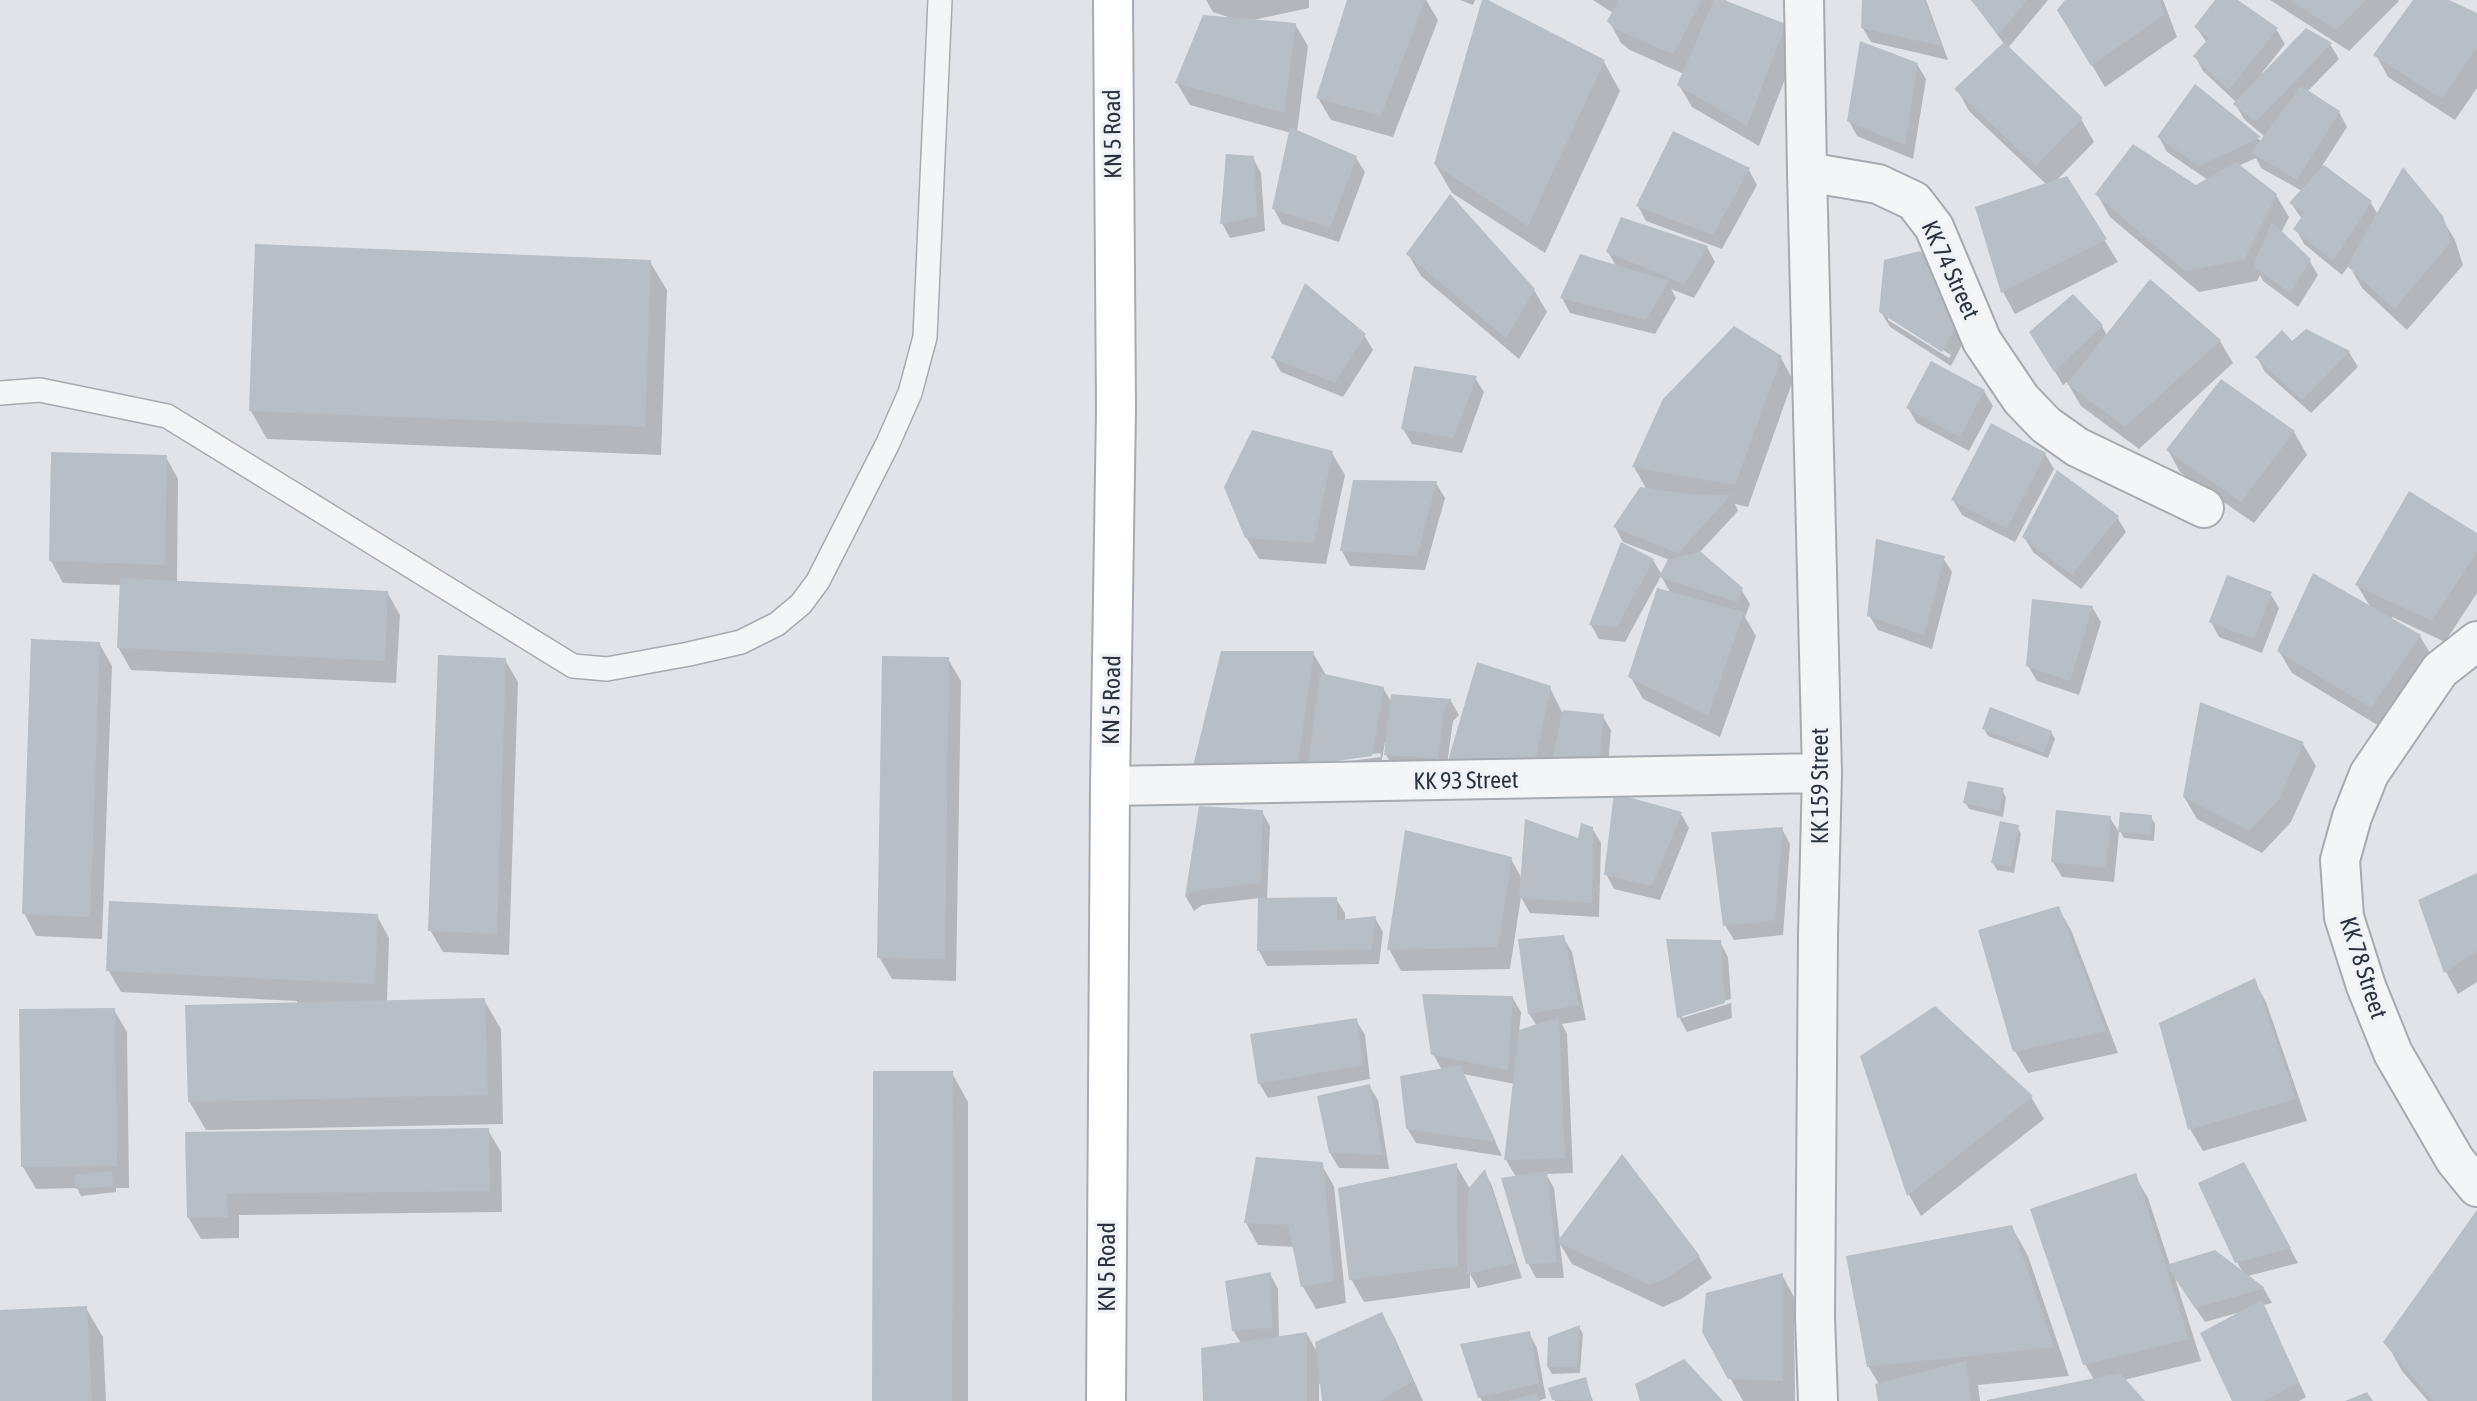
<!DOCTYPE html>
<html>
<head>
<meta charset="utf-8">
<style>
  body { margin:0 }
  canvas { display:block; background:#e0e4e8 }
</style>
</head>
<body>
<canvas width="2477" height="1401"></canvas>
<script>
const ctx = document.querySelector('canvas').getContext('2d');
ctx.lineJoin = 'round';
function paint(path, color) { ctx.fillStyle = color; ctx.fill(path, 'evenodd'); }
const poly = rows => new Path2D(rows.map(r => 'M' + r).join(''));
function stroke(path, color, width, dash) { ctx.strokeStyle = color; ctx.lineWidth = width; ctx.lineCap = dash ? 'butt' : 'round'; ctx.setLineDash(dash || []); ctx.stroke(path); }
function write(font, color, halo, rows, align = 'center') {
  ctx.font = font + ' "Asap Condensed",sans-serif'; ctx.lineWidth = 7; ctx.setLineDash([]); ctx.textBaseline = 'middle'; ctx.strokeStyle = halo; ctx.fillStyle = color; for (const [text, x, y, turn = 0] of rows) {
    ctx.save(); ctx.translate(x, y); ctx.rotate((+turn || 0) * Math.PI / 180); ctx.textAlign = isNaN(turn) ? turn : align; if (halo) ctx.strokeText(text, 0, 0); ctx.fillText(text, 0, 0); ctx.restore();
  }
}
const shadow = poly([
  [1206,0,1309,0,1309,8,1253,20,1295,24,1308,46,1297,132,1356,158,1365,172,1339,242,1282,224,1274,209,1291,133,1190,105,1177,83,1231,18,1213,12],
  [1349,0,1426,0,1438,20,1393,137,1331,120,1318,98],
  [1460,0,1475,0,1473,5],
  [1483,0,1604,62,1620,91,1545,253,1452,193,1435,164],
  [1593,0,1726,0,1725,2,1785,26,1797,48,1759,146,1692,107,1679,85,1684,74,1630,50,1621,43,1609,21,1613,13],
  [1863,0,1926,0,1948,60,1871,42,1862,27],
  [1972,0,2048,0,2008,48,2081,119,2094,142,2055,182,2066,178,2118,262,2015,314,2003,292,2047,185,1969,111,1957,89,2004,44],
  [2067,0,2163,0,2177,37,2105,87,2059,10],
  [2217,0,2235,0,2276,29,2285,44,2262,73,2264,75,2330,44,2339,59,2307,92,2339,112,2347,127,2322,166,2371,203,2378,215,2441,217,2455,240,2463,265,2407,330,2362,288,2349,265,2342,275,2304,244,2296,229,2302,219,2291,203,2302,191,2261,168,2256,158,2238,166,2276,195,2289,217,2281,233,2309,260,2318,275,2298,307,2263,281,2260,275,2257,281,2199,292,2110,217,2097,194,2196,187,2208,180,2167,152,2159,137,2195,86,2262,142,2265,137,2244,119,2236,105,2237,103,2203,71,2195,56,2207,43,2196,27],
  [2270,0,2398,0,2399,1,2349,51],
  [2416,0,2445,0,2477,15,2477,88,2455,120,2388,77,2376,55],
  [1917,64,1926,79,1913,159,1857,136,1849,121],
  [1253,158,1261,173,1265,231,1230,238,1222,223],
  [1749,170,1757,185,1722,249,1646,221,1638,206],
  [1707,247,1715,262,1694,298,1671,289,1676,298,1655,334,1570,313,1562,298,1617,268,1608,252],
  [1408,254,1534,290,1547,312,1519,359,1421,276],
  [650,262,667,290,661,455,267,439,251,411],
  [1954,278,1964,341,1951,366,1890,327,1881,312],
  [1888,316,1951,355,1949,358,1888,320],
  [2073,296,2102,326,2107,336,2220,341,2233,363,2139,449,2081,406,2067,382,2063,385,2031,332],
  [2306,331,2349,352,2358,367,2311,413,2265,372,2257,357,2292,343],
  [1364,335,1373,350,1343,397,1281,372,1273,358],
  [1781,358,1793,380,1748,507,1735,504,1738,511,1699,553,1741,589,1750,604,1745,617,1756,636,1720,737,1643,699,1630,676,1671,594,1661,576,1625,642,1599,639,1591,625,1653,560,1662,575,1670,560,1623,542,1615,527,1647,490,1634,467],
  [1475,378,1484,392,1462,453,1412,444,1403,429],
  [2221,381,2294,432,2307,455,2254,523,2180,472,2168,450],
  [1984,391,1993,406,1969,451,1917,423,1908,408],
  [1332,453,1345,475,1326,564,1259,559,1246,537],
  [2045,454,2054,469,2015,542,1962,515,1953,500],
  [166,457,178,479,177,582,387,592,400,615,396,683,131,670,118,647,121,585,63,583,51,561],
  [1436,483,1445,498,1425,570,1350,566,1342,551],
  [2117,517,2126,532,2081,589,2033,552,2024,537],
  [2477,535,2477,593,2445,642,2392,617,2391,620,2420,636,2433,658,2384,729,2292,673,2279,651,2371,608,2357,585],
  [1943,558,1952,572,1932,649,1878,630,1869,615],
  [2270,593,2279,608,2262,653,2219,637,2211,622],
  [2092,607,2101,622,2079,695,2037,681,2028,666],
  [99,643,112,666,102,939,36,936,24,913],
  [1313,653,1326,675,1383,688,1392,703,1393,696,1451,701,1459,715,1453,721,1447,764,1550,688,1562,712,1602,715,1611,730,1607,777,1547,785,1395,770,1386,755,1388,742,1385,742,1380,771,1207,788],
  [1380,753,1381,757,1318,765,1318,762],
  [948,659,961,681,956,981,892,979,879,957],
  [505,660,518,682,509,955,443,952,430,930],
  [1984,729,2051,732,2055,739,2048,758,1988,736],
  [2303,744,2316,766,2291,822,2262,853,2197,819,2184,797],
  [2002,790,2006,797,2003,817,1969,809,1965,802],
  [1201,808,1262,812,1270,826,1267,900,1336,899,1345,913,1345,921,1375,918,1383,932,1379,964,1267,966,1259,951,1260,898,1202,905,1194,911,1186,897],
  [1681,814,1689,828,1660,900,1614,889,1606,874],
  [2151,817,2155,824,2154,841,2124,838,2120,831],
  [2110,818,2119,832,2114,882,2062,877,2053,862],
  [2017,827,2021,834,2014,873,1997,870,1993,863],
  [1592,828,1601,843,1599,917,1530,913,1521,897,1510,969,1401,971,1389,949,1511,859,1522,879,1579,840],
  [1782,829,1790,844,1783,935,1734,940,1725,925],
  [2477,875,2477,982,2458,994,2446,972,2420,901],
  [2058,908,2071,930,2118,1053,2028,1073,2015,1051],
  [377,916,389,938,387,1002,484,1000,501,1029,503,1124,206,1130,189,1101,297,1004,297,1001,121,992,108,970],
  [1563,937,1572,952,1586,1020,1562,1024,1567,1034,1573,1173,1546,1174,1554,1188,1560,1241,1699,1257,1712,1278,1683,1298,1663,1307,1572,1264,1560,1244,1564,1278,1536,1278,1528,1263,1516,1177,1506,1160,1515,1084,1463,1074,1502,1156,1416,1143,1407,1128,1442,1070,1433,1054,1512,997,1521,1012,1519,1032,1537,1026,1529,1014,1520,940],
  [1720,942,1728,957,1731,999,1682,1014,1682,1018,1731,1003,1732,1018,1687,1032,1679,1017],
  [2254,981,2266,1002,2307,1121,2203,1151,2190,1129,2161,1024],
  [1934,1008,2031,1097,2044,1119,1921,1216,1909,1195,1862,1056],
  [114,1010,127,1032,129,1188,116,1188,116,1192,81,1196,77,1188,36,1189,23,1167],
  [1356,1020,1365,1035,1370,1079,1268,1098,1259,1083],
  [952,1073,968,1102,968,1401,874,1401],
  [1369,1086,1378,1100,1389,1169,1339,1168,1330,1153],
  [488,1130,501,1152,502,1212,239,1215,239,1238,201,1239,188,1217,187,1134],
  [1258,1159,1321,1164,1334,1186,1346,1303,1316,1309,1303,1287,1295,1247,1258,1245,1246,1223],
  [1456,1165,1470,1189,1485,1172,1492,1186,1522,1278,1478,1288,1470,1274,1470,1288,1364,1302,1351,1279],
  [2135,1176,2148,1198,2170,1265,2243,1273,2237,1262,2252,1179,2298,1263,2248,1276,2264,1289,2272,1303,2263,1305,2306,1397,2299,1401,2234,1401,2237,1313,2205,1322,2175,1278,2201,1361,2124,1380,2143,1401,1989,1401,2094,1380,2085,1364],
  [2012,1227,2028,1256,2069,1376,1978,1385,1980,1401,1880,1401,1879,1384,1868,1366],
  [1270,1274,1278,1289,1279,1338,1307,1334,1318,1354,1382,1314,1394,1336,1423,1401,1324,1401,1322,1384,1319,1384,1319,1401,1205,1401,1241,1343,1233,1330],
  [1782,1275,1794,1297,1795,1401,1743,1401,1704,1331],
  [86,1308,103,1337,106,1401,0,1401,0,1312],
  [1579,1327,1583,1334,1580,1373,1552,1374,1548,1367],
  [1529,1333,1537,1348,1546,1398,1539,1401,1482,1401,1480,1397],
  [2386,1342,2477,1401,2428,1401,2402,1371],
  [1585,1379,1593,1401,1555,1401,1554,1399]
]);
const building = poly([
  [1347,0,1425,0,1381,116,1316,98],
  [1482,0,1488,0,1605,60,1528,226,1434,164],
  [1619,0,1702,0,1673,54,1615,29,1607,21],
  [1714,0,1724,0,1786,24,1747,126,1677,85],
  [1862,0,1924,0,1942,46,1861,28],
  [1971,0,2027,0,1998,35],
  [2065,0,2160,0,2165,14,2091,66,2057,10],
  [2215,0,2238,0,2278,28,2229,90,2193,56,2209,38,2194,27],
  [2290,0,2366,0,2336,30],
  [2413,0,2449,0,2477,13,2477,47,2442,99,2373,55],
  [1203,15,1296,23,1284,113,1175,83],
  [2306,28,2332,43,2256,122,2233,104],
  [1860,41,1918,63,1905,145,1847,121],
  [2004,42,2083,118,2036,166,1954,89],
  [2195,84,2261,137,2199,166,2157,137],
  [2301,86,2340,111,2297,180,2251,153],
  [1290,127,1357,156,1330,228,1272,209],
  [1673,131,1750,168,1713,235,1636,206],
  [2133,144,2196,185,2236,162,2277,194,2244,260,2185,271,2095,194],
  [1226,154,1254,156,1257,217,1220,224],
  [2324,165,2372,201,2333,261,2293,229,2305,212,2289,203],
  [2403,167,2443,216,2451,242,2394,309,2347,266],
  [2067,176,2107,239,2001,293,1975,207],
  [1450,194,1535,289,1506,338,1406,254],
  [1621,217,1708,246,1685,284,1606,252],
  [2272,222,2311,259,2290,293,2253,266],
  [255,244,651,260,645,427,249,411],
  [1920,251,1955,277,1957,325,1942,352,1879,312,1884,260],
  [1580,254,1669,281,1646,320,1560,298],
  [2150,279,2221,340,2125,427,2067,384],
  [1305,283,1366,334,1335,383,1271,358],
  [2073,294,2103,325,2054,372,2029,332],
  [1734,326,1782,356,1735,485,1632,467,1663,399],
  [2306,329,2350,351,2302,400,2255,357,2282,330,2292,341],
  [1931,361,1985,390,1960,437,1906,408],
  [1414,366,1477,376,1454,438,1401,429],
  [2221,379,2295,431,2241,502,2166,450],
  [1991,423,2046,453,2007,529,1951,500],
  [1252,430,1333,451,1314,543,1245,538,1224,487],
  [51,452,167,455,165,565,49,561],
  [2057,470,2119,516,2072,575,2022,537],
  [1353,480,1437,481,1417,556,1340,551],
  [1640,487,1687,494,1731,495,1678,553,1613,527],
  [2409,491,2477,533,2477,552,2432,621,2355,585],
  [1876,539,1945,556,1924,635,1867,616],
  [1621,542,1654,559,1617,627,1589,625],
  [1701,552,1743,588,1737,602,1659,577,1668,559],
  [2313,573,2421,635,2371,708,2277,651],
  [2227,575,2272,592,2254,639,2209,622],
  [120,578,388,591,385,661,117,648],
  [1657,588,1744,612,1708,716,1628,677],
  [2032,599,2093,606,2070,681,2026,666],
  [31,639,100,642,90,917,22,914],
  [1221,651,1314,651,1297,771,1193,766],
  [438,655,506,658,497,934,428,931],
  [882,656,949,657,945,959,877,958],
  [1477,662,1551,686,1535,763,1445,771],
  [1320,673,1384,687,1372,756,1308,765],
  [1391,694,1452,699,1445,706,1438,758,1384,755],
  [2200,702,2304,742,2279,800,2249,831,2183,797],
  [1990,707,2052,731,2044,753,1982,729],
  [1563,710,1604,714,1599,763,1552,760],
  [1968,781,2004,788,1999,811,1963,803],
  [1614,793,1682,812,1652,886,1604,875],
  [1199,806,1263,810,1260,883,1193,891,1185,897],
  [2056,810,2111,816,2106,868,2051,862],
  [2120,812,2152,815,2151,835,2118,832],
  [1525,819,1578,838,1581,823,1593,827,1592,903,1519,898],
  [2000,821,2019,825,2011,867,1991,863],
  [1783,827,1775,921,1723,926,1711,832],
  [1405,830,1512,857,1498,947,1387,950],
  [2477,873,2477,951,2444,973,2418,900],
  [1337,897,1337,920,1376,916,1371,950,1257,951,1258,898],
  [109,901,378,914,375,984,106,971],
  [2059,906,2106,1031,2013,1052,1978,930],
  [1564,935,1579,1005,1528,1014,1518,939],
  [1666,939,1721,940,1725,1003,1677,1018],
  [2255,978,2296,1099,2188,1130,2159,1023],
  [1422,994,1513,996,1508,1070,1431,1055],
  [485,998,488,1095,188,1102,185,1005],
  [1935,1006,2033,1096,1907,1196,1860,1056],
  [115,1008,117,1166,21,1167,19,1009],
  [1559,1017,1565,1158,1504,1160,1519,1030],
  [1357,1018,1363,1065,1258,1084,1250,1034],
  [1460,1065,1496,1142,1406,1129,1400,1076],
  [873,1071,953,1071,952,1401,872,1401],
  [1370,1084,1382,1155,1329,1153,1317,1096],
  [489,1128,490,1191,227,1194,228,1217,187,1218,185,1132],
  [1622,1154,1700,1256,1670,1276,1650,1285,1557,1242],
  [1256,1157,1323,1162,1334,1281,1301,1287,1288,1225,1244,1223],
  [2244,1162,2291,1248,2235,1263,2198,1183],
  [1457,1163,1458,1266,1349,1280,1338,1188],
  [1485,1169,1515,1263,1467,1274,1468,1189],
  [112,1171,113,1186,76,1189,75,1175],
  [1547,1171,1557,1263,1526,1264,1501,1178],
  [2136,1173,2189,1339,2083,1365,2030,1209],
  [2477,1210,2477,1401,2433,1401,2383,1342],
  [2012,1225,2054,1347,1867,1367,1846,1256],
  [2215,1250,2265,1288,2195,1308,2166,1265],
  [1271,1272,1272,1328,1232,1331,1225,1281],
  [1783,1273,1783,1381,1728,1379,1702,1332,1706,1293],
  [2262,1300,2299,1382,2264,1401,2232,1401,2200,1333],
  [87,1306,92,1401,0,1401,0,1310],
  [1382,1312,1413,1381,1380,1401,1322,1401,1315,1342],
  [1580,1325,1577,1367,1547,1367,1548,1337],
  [1530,1331,1539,1383,1478,1398,1460,1344],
  [1307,1332,1307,1401,1203,1401,1201,1348],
  [1684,1359,1723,1401,1640,1401,1635,1384],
  [1966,1361,1971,1401,1878,1401,1875,1384],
  [2120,1373,2145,1401,1987,1401,1987,1400],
  [1586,1377,1592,1401,1552,1400,1548,1388],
  [2367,1392,2373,1401,2345,1401],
  [1537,1394,1539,1401,1509,1401,1509,1400]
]);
const service = poly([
  [0,393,40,390,167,416,573,666,607,669,689,654,741,642,777,624,801,604,818,581,888,443,910,393,925,337,940,0]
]);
const minor = poly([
  [1804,0,1807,172,1878,184,1914,201,1934,227,1982,341,2021,399,2046,425,2077,447,2204,508],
  [1807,172,1822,773,1818,935,1815,1317,1818,1401],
  [2477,641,2440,670,2369,774,2352,817,2340,860,2344,917,2366,986,2393,1053,2455,1160,2477,1187],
  [1110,786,1822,773]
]);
const secondary = poly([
  [1106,1401,1110,786,1116,409,1113,0]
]);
const streetNames = [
  ["KN 5 Road",1113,134,-91],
  ["KK 74 Street",1950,270,65],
  ["KN 5 Road",1112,700,-89],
  ["KK 93 Street",1466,781,-1],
  ["KK 159 Street",1820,786,-90],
  ["KK 78 Street",2363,968,72],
  ["KN 5 Road",1107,1267,-90]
];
paint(shadow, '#0003');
paint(building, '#b8bec5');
stroke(service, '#a6abb2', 26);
stroke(minor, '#a6abb2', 42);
stroke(secondary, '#a6abb2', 42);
stroke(service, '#f3f5f7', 23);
stroke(minor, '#f3f5f7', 38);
stroke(secondary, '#fff', 38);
write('24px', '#2a333f', '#f0f3f6', streetNames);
</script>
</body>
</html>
